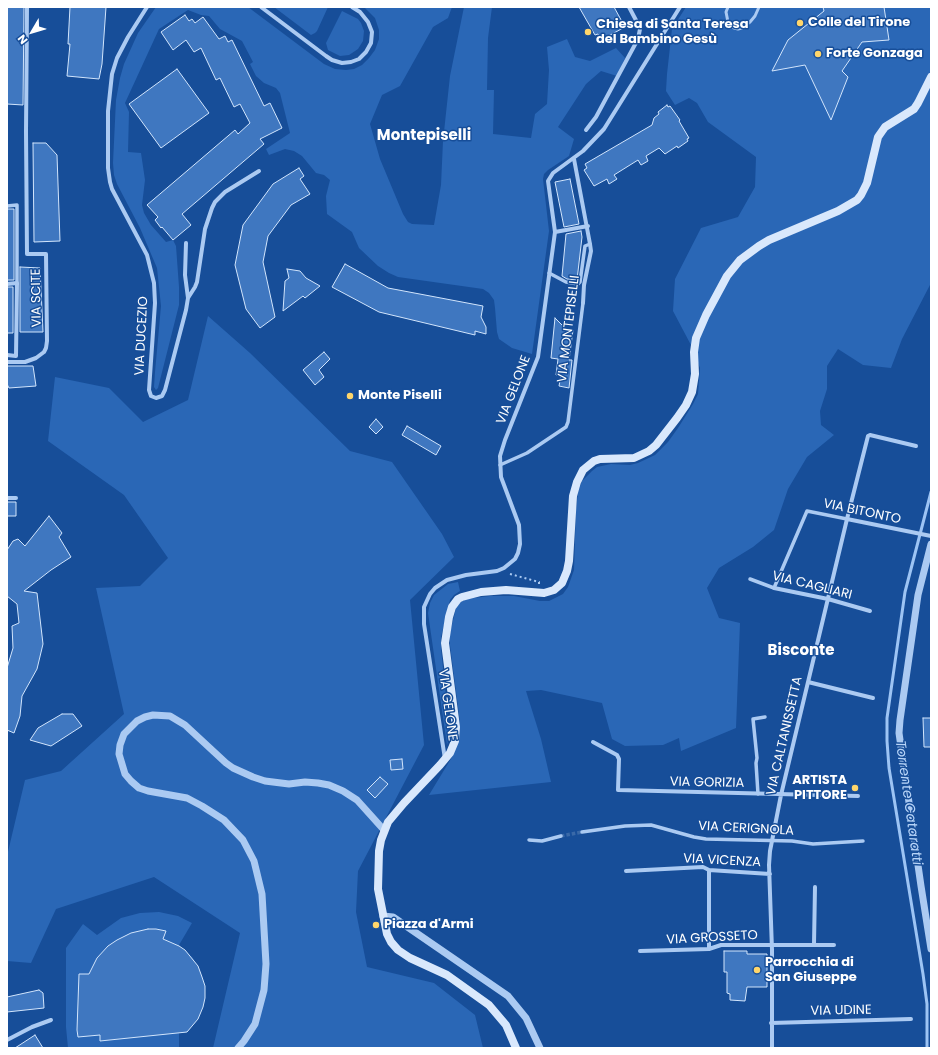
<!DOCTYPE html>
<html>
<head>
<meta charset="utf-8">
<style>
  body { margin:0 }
  #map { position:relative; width:938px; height:1055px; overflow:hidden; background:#174e99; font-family:Poppins,sans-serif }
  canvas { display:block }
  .frame { position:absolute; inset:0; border:8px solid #fff; pointer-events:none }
  .north { position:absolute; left:12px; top:12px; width:40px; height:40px; -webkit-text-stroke:3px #174e99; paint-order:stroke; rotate:232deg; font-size:11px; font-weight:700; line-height:16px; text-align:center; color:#fff }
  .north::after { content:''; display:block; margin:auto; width:14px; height:18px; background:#fff; clip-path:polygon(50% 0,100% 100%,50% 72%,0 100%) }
</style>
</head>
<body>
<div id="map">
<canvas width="938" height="1055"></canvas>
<div class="frame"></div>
<div class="north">N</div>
</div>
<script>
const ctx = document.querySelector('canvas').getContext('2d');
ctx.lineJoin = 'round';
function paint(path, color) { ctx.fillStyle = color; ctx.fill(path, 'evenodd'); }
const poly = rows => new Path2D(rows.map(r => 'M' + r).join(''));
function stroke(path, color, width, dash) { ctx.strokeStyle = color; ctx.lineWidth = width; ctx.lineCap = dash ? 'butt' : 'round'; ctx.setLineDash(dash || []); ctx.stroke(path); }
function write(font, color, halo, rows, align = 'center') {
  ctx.font = font + ' Poppins,sans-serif'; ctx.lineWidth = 3; ctx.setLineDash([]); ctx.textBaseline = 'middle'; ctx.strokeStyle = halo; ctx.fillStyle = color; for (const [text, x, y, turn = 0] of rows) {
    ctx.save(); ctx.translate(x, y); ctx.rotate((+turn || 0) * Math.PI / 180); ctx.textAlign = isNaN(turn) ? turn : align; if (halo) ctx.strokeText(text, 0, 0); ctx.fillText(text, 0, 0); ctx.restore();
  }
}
const green = poly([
  [156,7,248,7,324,64,335,69,346,70,354,69,362,65,369,58,375,50,379,39,379,30,375,18,364,7,452,7,448,18,433,27,400,86,382,95,370,124,380,159,403,214,408,222,412,224,434,225,441,185,443,141,450,76,464,7,492,7,488,38,487,90,494,90,493,134,531,138,535,114,547,104,549,70,547,47,567,39,575,57,590,61,616,48,625,58,617,76,601,71,586,84,558,127,574,139,569,156,548,170,544,174,543,179,549,231,532,354,512,348,499,339,497,332,495,308,494,300,489,293,483,289,398,277,389,273,378,266,359,248,352,232,327,214,326,196,330,180,324,175,316,173,302,156,294,151,285,149,269,155,266,149,290,133,280,93,276,88,264,83,256,76,250,64,253,62,242,41,220,29,209,16,201,15,188,10,159,29,125,103,129,112,128,152,141,153,145,180,142,205,144,213,151,225,166,242,173,240,176,246,179,287,179,305,158,388,156,390,154,387,155,372,161,306,157,268,140,228,117,184,114,175,113,163,116,100,120,78,124,64,138,33],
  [274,7,328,7,317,31,315,33,311,35],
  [686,7,931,7,931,283,902,339,891,368,863,365,838,349,827,366,827,389,820,411,821,425,834,435,807,457,788,489,774,530,753,547,719,568,707,588,719,618,740,623,736,728,681,751,679,738,663,745,625,746,612,739,602,703,541,690,526,691,541,739,551,782,429,795,452,757,460,736,460,722,450,645,450,633,456,608,459,603,466,599,490,596,514,596,540,601,549,601,563,594,568,587,574,570,576,509,578,492,582,481,592,471,597,467,611,464,630,465,638,463,655,455,668,442,678,428,693,404,698,394,700,368,692,347,673,311,675,279,701,228,738,217,755,187,756,157,708,122,697,103,689,98,675,105,666,91,667,74,672,29],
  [342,11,358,19,361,23,364,31,363,41,358,49,349,55,340,56,328,50,326,43],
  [208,316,250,353,350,451,392,462,442,534,454,557,410,600,424,745,358,871,356,912,367,967,434,983,475,1015,483,1048,213,1048,240,933,154,877,56,909,31,963,7,961,7,856,25,780,61,771,124,714,96,588,140,586,168,558,124,495,48,441,55,377,109,388,143,422,188,400],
  [458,582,460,591,454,595,450,600,441,637,441,649,449,725,449,738,447,745,428,613,430,603,434,595,448,584],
  [159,912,178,916,192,923,179,945,192,957,198,966,202,977,205,986,198,1019,187,1032,179,1033,179,1048,68,1048,66,1027,66,948,83,924,97,935,121,918,140,913]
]);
const stream = poly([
  [927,1048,927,1004,923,974,889,768,887,741,887,718,905,592,931,492]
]);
const building = poly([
  [7,7,24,7,23,105,7,104,7,7],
  [70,7,106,7,102,64,99,79,67,76,70,44,68,44,70,7],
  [579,7,614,7,625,27,601,40,598,34,595,35,579,7],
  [823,7,884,7,889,40,862,42,842,71,848,77,831,120,805,65,772,71,788,40,824,11,823,7],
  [185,15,189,21,192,19,195,23,203,17,219,39,225,36,228,42,232,40,264,106,270,103,282,128,260,139,264,144,182,214,191,225,173,240,162,227,161,228,155,220,158,217,147,205,235,130,238,134,250,123,240,104,234,107,220,78,216,80,201,48,194,52,186,40,173,50,161,32,185,15],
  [177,69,209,113,161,148,129,104,177,69],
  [667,105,668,107,670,106,680,120,679,121,689,138,687,139,688,141,678,148,677,146,665,154,659,148,646,156,648,161,641,165,638,160,614,175,617,179,609,184,607,179,594,186,584,170,587,168,585,164,652,125,654,118,659,114,658,112,667,105],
  [33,143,46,143,57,155,60,241,34,242,33,143],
  [299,168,304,176,300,179,310,194,291,205,268,236,263,262,275,317,260,328,246,309,235,265,243,225,273,184,299,168],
  [570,179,579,224,564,227,555,182,570,179],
  [7,209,14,209,14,280,7,280,7,209],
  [581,231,582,237,577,280,567,279,562,276,566,234,581,231],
  [345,264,388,288,483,306,481,317,486,327,486,334,475,331,475,335,379,312,332,287,345,264],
  [20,267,40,268,43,332,20,332,20,267],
  [287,269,300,271,306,278,320,286,305,298,303,296,283,311,285,281,289,278,287,269],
  [7,287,13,287,13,333,7,333,7,287],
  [555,318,566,329,573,330,569,360,572,360,569,388,559,386,561,375,556,375,558,359,551,358,555,318],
  [324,352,330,359,319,370,324,377,315,385,303,370,324,352],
  [7,366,33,366,36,386,9,388,7,384,7,366],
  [376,419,383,427,376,434,369,427,376,419],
  [407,426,441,446,436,455,402,435,407,426],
  [7,502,16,502,16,516,7,516,7,502],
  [49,516,62,533,59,537,71,557,51,570,24,591,37,593,43,644,37,669,22,696,20,716,14,733,7,730,7,668,13,648,12,626,19,623,17,604,7,596,7,550,13,541,18,539,25,546,49,516],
  [62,714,73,714,82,726,51,746,30,740,38,728,62,714],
  [923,718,931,718,931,747,924,747,923,718],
  [402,759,403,769,391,770,390,760,402,759],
  [380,777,388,784,375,798,367,790,380,777],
  [148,929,156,929,166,931,163,939,179,946,185,950,198,966,202,977,205,986,205,998,203,1007,198,1019,187,1032,100,1041,100,1035,78,1037,77,1030,79,974,89,974,97,958,108,946,117,940,131,933,148,929],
  [724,951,747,951,747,954,767,954,767,987,747,987,745,1001,730,1000,730,994,727,993,727,972,724,972,724,951],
  [39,990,43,993,44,1008,7,1012,7,997,39,990],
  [35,1035,43,1048,15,1048,35,1035]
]);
const pedestrianTunnel = poly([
  [561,836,582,832]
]);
const path = poly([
  [510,574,539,582,539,585]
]);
const service = poly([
  [728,7,726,12,728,22,734,28,738,29,742,28,750,22,755,16,759,7]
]);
const pedestrian = poly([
  [7,206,17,205,17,283],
  [549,273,566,282,578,284,580,282,585,246,590,244],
  [500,465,527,453,566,427,568,422,583,303],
  [750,579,774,588,807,511,847,519],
  [758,794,756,763,757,758,753,719,765,717],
  [582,832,625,826,651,825,694,837,706,839,792,841,813,844,863,841],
  [529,840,542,841,561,836]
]);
const minor = poly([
  [147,7,128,37,117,58,112,74,108,111,108,168,110,182,112,189,147,255,154,283,155,303,149,390,151,396,156,398,162,396,165,390,186,310,188,298,185,275,186,243],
  [261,7,326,56,332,60,342,63,351,62,359,59,366,52,371,43,372,32,368,22,360,12,352,7],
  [586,130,596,117,638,39,640,29,638,24,629,7],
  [574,159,590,244,591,251,584,285,583,303],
  [555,232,588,226],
  [7,284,17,283,16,356,7,355],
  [188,298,195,287,197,282,205,229,212,208,215,202,225,192,259,171],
  [7,362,25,362,36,358,44,352,46,348,47,341,46,254,27,254,26,132,27,7],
  [7,498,16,498],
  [847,519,931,536],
  [774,588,828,599,870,611],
  [808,682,873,698],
  [593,742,617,755,619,759,618,790,858,796],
  [445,759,424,624,424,607,430,594,435,588,447,580,466,575,497,571,504,568,515,559,518,553,520,544,519,525,501,477,500,456,505,440,538,357,555,232,548,181,553,173,583,151,604,129,680,7],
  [709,870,709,949],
  [626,871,703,867,709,870,770,874],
  [814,944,815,887],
  [640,951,709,949,721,945,834,945],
  [771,1023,911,1019],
  [7,1040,32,1027,51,1020],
  [772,1048,772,950,769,865,770,851,781,795,847,519,868,436,870,435,916,446]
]);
const tertiary = poly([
  [931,544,918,595,900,720,899,733,921,886,931,949],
  [383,916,393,917,508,996,526,1018,540,1048],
  [238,1048,244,1041,255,1024,264,990,266,964,262,894,254,861,243,840,224,820,202,806,187,798,148,791,139,788,131,781,125,774,119,754,120,745,124,734,137,721,145,717,153,715,170,716,185,725,226,763,233,768,253,777,265,781,289,784,305,782,318,783,329,785,343,791,357,800,384,830]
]);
const secondary = poly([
  [516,1048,506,1025,489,1005,447,975,410,958,398,950,391,942,387,934,378,889,379,851,381,840,388,822,404,803,440,765,450,753,455,741,456,727,445,643,449,617,452,607,458,599,462,597,481,592,506,590,544,593,554,590,562,583,567,571,569,561,573,496,577,482,583,470,594,461,600,459,634,458,649,451,656,445,677,418,686,405,692,392,695,374,694,352,696,338,706,315,727,276,740,260,759,246,769,240,838,211,857,200,861,195,867,183,878,137,885,127,914,109,918,103,931,77]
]);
const markers = [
  [800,23,4,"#ffd66b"],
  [588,32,4,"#ffd66b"],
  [818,54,4,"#ffd66b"],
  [350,396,4,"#ffd66b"],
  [855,788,4,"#ffd66b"],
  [376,925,4,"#ffd66b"],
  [757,970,4,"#ffd66b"]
];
const poiNames = [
  ["Colle del Tirone",808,23],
  ["Chiesa di Santa Teresa",596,25],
  ["del Bambino Gesù",596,40],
  ["Forte Gonzaga",826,54],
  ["Monte Piselli",358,396],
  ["ARTISTA",847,781,"right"],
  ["PITTORE",847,796,"right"],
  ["Piazza d'Armi",384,925],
  ["Parrocchia di",765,963],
  ["San Giuseppe",765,978]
];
const streetNames = [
  ["VIA SCITE",37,298,-91],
  ["VIA MONTEPISELLI",569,329,-83],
  ["VIA DUCEZIO",142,336,-87],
  ["VIA GELONE",514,390,-69],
  ["VIA BITONTO",862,512,12],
  ["VIA CAGLIARI",812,586,14],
  ["VIA GELONE",447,705,82],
  ["VIA CALTANISSETTA",785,736,-77],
  ["VIA GORIZIA",707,783,1],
  ["VIA CERIGNOLA",746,829,3],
  ["VIA VICENZA",722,861,3],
  ["VIA GROSSETO",712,938,-3],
  ["VIA UDINE",841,1011,-1]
];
const waterNames = [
  ["Torrente Cataratti",908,803,82]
];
const quarterNames = [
  ["Montepiselli",424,136],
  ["Bisconte",801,651]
];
paint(green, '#2a67b6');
stroke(stream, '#9dc4f4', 3);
paint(building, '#3f77c0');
stroke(building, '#d2e5fc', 1);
stroke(pedestrianTunnel, '#3a69a8', 3.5, [3.5, 2]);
stroke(path, '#abcaf2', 2, [2, 3]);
stroke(service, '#abcaf2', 3);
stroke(pedestrian, '#abcaf2', 3.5);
stroke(minor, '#abcaf2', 4);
stroke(tertiary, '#abcaf2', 7);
stroke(secondary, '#d9e8fc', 8);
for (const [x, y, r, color] of markers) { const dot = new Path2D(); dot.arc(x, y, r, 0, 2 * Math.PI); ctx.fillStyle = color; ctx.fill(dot); stroke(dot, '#174e99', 1.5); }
write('bold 13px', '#fff', '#174e99', poiNames, 'left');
write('13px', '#fff', '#174e99', streetNames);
write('italic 14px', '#b7d4f8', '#174e99', waterNames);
write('bold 15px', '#fff', '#174e99', quarterNames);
</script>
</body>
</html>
